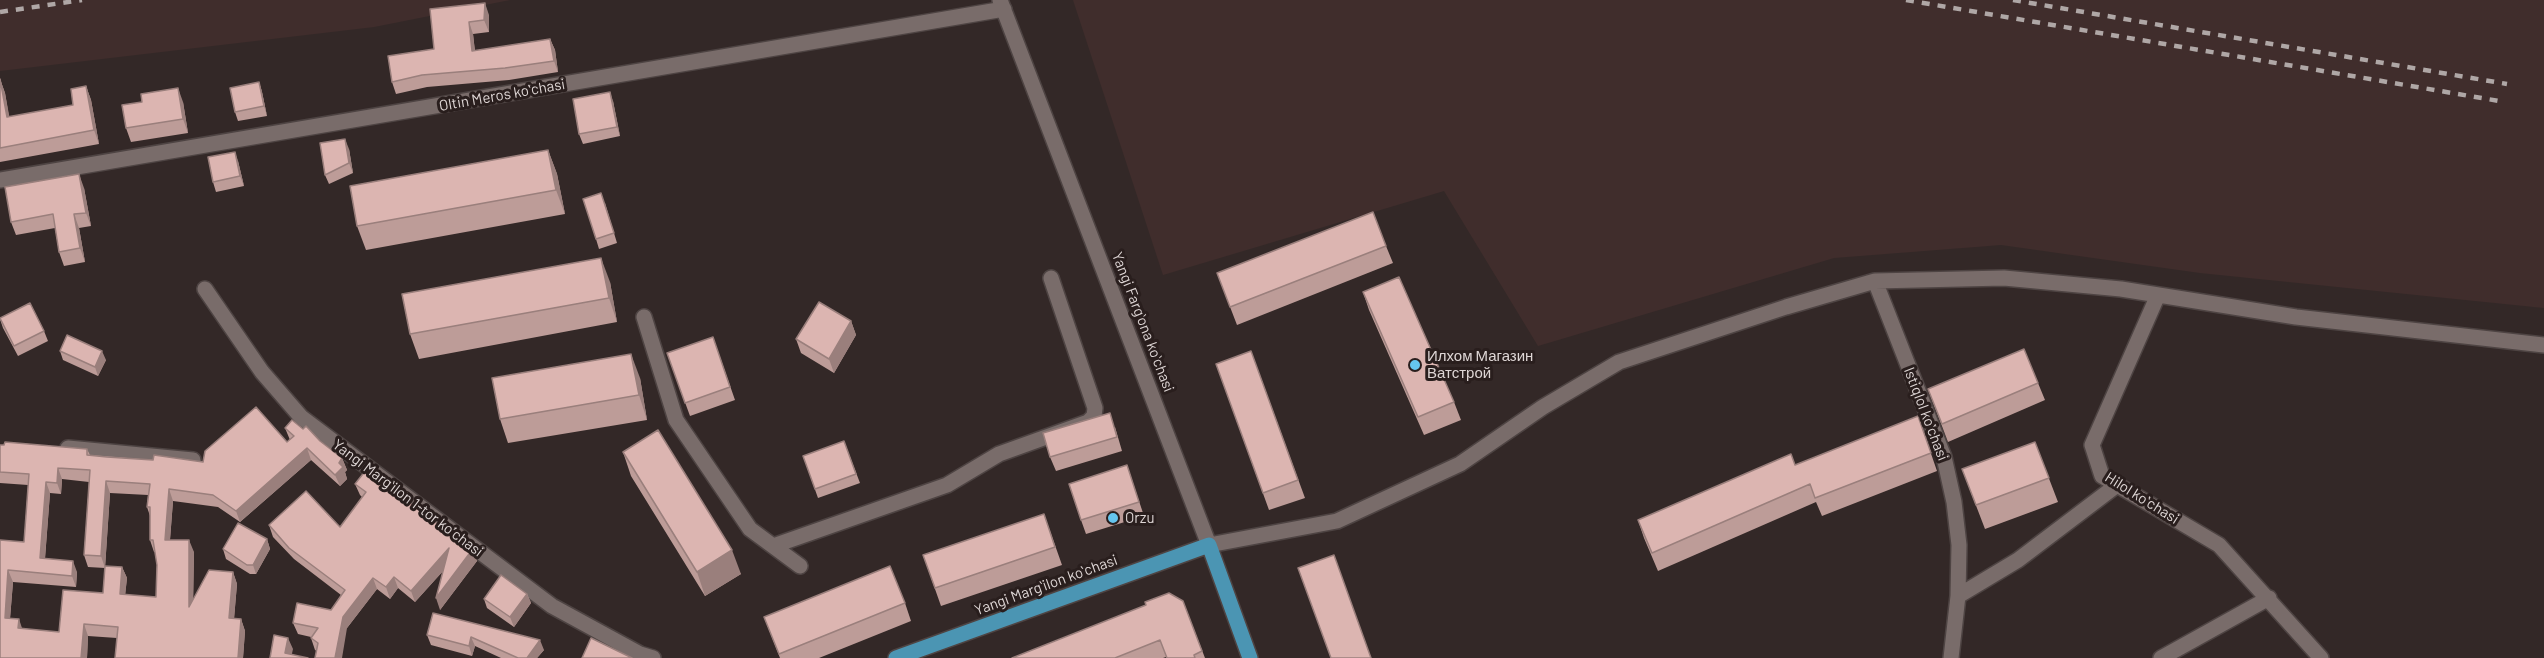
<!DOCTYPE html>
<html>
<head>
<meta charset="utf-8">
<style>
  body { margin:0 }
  canvas { display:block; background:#332827 }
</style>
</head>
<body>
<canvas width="2544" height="658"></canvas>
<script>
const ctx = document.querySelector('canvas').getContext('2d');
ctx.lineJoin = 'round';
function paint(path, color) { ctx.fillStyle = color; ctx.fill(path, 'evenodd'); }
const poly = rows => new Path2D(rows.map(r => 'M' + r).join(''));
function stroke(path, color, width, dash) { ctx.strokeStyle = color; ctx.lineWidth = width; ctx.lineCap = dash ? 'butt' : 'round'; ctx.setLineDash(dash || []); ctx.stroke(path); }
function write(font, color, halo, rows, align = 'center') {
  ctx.font = font + ' Barlow,sans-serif'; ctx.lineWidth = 6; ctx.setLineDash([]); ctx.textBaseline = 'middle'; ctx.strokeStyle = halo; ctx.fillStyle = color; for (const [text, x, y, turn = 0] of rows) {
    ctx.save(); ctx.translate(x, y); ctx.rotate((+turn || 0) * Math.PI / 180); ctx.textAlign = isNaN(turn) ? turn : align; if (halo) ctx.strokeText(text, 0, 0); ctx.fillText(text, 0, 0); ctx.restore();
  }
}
const built = poly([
  [0,0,510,0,374,27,0,71],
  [1073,0,2544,0,2544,308,2200,273,2001,245,1834,258,1538,346,1444,191,1163,275]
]);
const minor = poly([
  [1000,0,1209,545,1337,521,1460,464,1543,407,1619,362,1786,307,1875,281,2004,278,2121,289,2296,317,2544,345],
  [0,180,1004,9],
  [1875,281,1944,457,1954,502,1959,545,1958,596,1951,658],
  [205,289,262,372,301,417,552,606,640,654,653,658],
  [2158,295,2092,445,2102,476,2219,545,2321,658],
  [644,317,676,420,750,529,800,566],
  [68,448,193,460],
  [773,546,947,485,999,454,1088,422,1094,416,1095,408,1051,278],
  [1958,596,2018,560,2117,485],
  [2161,658,2269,598]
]);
const major = poly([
  [896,658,1209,545,1250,658]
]);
const rail = poly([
  [1906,0,2505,102],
  [2013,0,2507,84],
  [0,12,82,0]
]);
const wall = poly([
  [430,9,489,15,489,32,473,34,475,51,550,39,555,50,558,72,509,80,427,87,396,94,392,82,434,49],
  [0,79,5,93,9,117,73,105,86,86,91,100,99,144,0,162],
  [259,82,262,92,267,116,238,121,235,112],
  [613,101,620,136,583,144,579,134],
  [142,102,183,102,188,133,131,142,126,128],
  [349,149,353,173,329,184,325,175],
  [548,150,557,174,565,214,366,250,357,226],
  [238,161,244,186,216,192,213,182],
  [84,188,91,226,79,228,85,262,64,266,59,252,55,228,16,235,11,222],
  [605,203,617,243,599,249,596,239],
  [1386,246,1393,263,1237,325,1217,273],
  [610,282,617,322,419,359,410,334],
  [1363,292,1454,402,1461,420,1424,435,1369,310],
  [0,319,44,331,48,341,18,356,3,328],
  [851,321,856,335,834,373,801,353,796,339],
  [713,337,735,400,690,416,667,353],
  [60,351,106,360,98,376,63,360],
  [1251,351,1305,498,1269,510,1216,364],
  [640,378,647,420,508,443,500,419],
  [2038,383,2045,400,1948,442,1928,389],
  [1918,416,1937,471,1822,516,1816,502,1658,571,1644,538,1638,520,1795,465],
  [1115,427,1122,451,1056,471,1050,457],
  [285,428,320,441,342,458,347,470,345,472,347,479,340,486,311,460,240,522,218,507,173,501,170,540,194,552,193,599,233,572,237,584,234,619,241,619,245,631,243,658,115,658,117,638,88,636,87,658,0,658,0,540,24,542,28,485,0,483,0,445,87,449,90,455,153,460,203,462,287,442,290,440],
  [62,479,89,482,84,555,88,567,105,568,110,493,148,495,147,507,150,516,150,540,154,552,155,552,157,565,156,597,125,595,127,578,122,567,103,593,59,632,22,629,10,619,13,582,76,587,77,572,45,559,50,493,61,494],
  [844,441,860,483,818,498,803,456],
  [2035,442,2058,502,1985,529,1962,469],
  [623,452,741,574,705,596,631,476],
  [1127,465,1144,516,1086,534,1081,520],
  [355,484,472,550,477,561,440,610,443,571,415,602,398,588,390,599,377,589,347,628,317,651,315,650,311,638,311,637,298,634,293,623,331,610,341,595,294,559,273,537,269,525,340,527,362,497,360,495],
  [1044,514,1062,565,941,606,923,555],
  [267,539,270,549,256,574,250,574,226,559,223,549],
  [527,594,531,603,514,627,487,608,484,599],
  [1183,601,1205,658,1167,658,1166,657,1163,658,1012,658],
  [905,603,911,621,819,658,780,658,764,617],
  [433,613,544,650,537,658,501,658,475,646,472,656,431,645,427,635]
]);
const shadedWall = poly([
  [485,3,489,15,489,32,484,20],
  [469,22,473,34,476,63,472,51],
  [550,39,555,50,558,72,554,61],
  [0,79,5,93,12,131,7,117],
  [259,82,262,92,267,116,264,106],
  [86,86,91,100,99,144,94,130],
  [178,88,183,102,188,133,183,119],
  [610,92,613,101,620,136,617,127],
  [345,139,349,149,353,173,349,163],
  [548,150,557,174,565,214,556,190],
  [235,152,238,161,244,186,240,176],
  [79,174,84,188,91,226,86,213],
  [74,214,79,228,85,262,80,248],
  [601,258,610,282,617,322,609,298],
  [851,321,856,335,834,373,829,359],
  [102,351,106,360,98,376,95,367],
  [631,354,640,378,647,420,639,395],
  [307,448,311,460,240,522,236,511],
  [342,458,347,470,345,472,347,479,340,486,335,475,339,463],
  [58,468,62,479,61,494,57,483],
  [106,481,110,493,105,568,101,556],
  [46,482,50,493,44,570,40,558],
  [169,489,173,501,169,552,165,540],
  [267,539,270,549,256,574,253,565],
  [189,540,194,552,193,618,189,607],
  [449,548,453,560,415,602,411,591],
  [472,550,477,561,440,610,436,598],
  [732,550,741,574,705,596,697,572],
  [73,561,77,572,76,587,72,576],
  [122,567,127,578,124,606,120,594],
  [8,570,13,582,9,630,5,618],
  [233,572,237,584,233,630,229,618],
  [394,577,398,588,390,599,386,587],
  [373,578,377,589,347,628,342,658,335,658,343,617],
  [527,594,531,603,514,627,510,617],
  [19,619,23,631,18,628],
  [241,619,245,631,243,658,238,658],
  [84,624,88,636,87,658,81,658],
  [471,637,475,646,472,656,469,646],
  [288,638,293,649,291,658,285,653],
  [540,640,544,650,537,658,527,658]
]);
const building = poly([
  [485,3,484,20,469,22,472,51,550,39,554,61,505,68,422,75,392,82,388,56,434,49,430,9,485,3],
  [0,79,7,117,73,105,71,89,86,86,94,130,0,148,0,79],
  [259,82,264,106,235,112,230,88,259,82],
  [178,88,183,119,126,128,122,105,142,102,141,94,178,88],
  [610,92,617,127,579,134,573,99,610,92],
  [345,139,349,163,325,175,320,143,345,139],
  [548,150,556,190,357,226,350,186,548,150],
  [235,152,240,176,213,182,208,157,235,152],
  [79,174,86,213,74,214,80,248,59,252,53,214,11,222,5,187,79,174],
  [601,193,614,233,596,239,583,199,601,193],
  [1373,212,1386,246,1230,307,1217,273,1373,212],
  [601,258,609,298,410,334,402,294,601,258],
  [1399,277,1454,402,1418,417,1363,292,1399,277],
  [819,302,851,321,829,359,796,339,819,302],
  [30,303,44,331,14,346,0,318,30,303],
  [67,335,102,351,95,367,60,351,67,335],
  [713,337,730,387,685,403,667,353,713,337],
  [2024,349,2038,383,1942,424,1928,389,2024,349],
  [1251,351,1298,480,1263,493,1216,364,1251,351],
  [631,354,639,395,500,419,492,378,631,354],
  [256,407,287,442,294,436,285,428,292,420,303,429,306,426,320,441,342,458,339,463,343,467,335,475,307,448,236,511,213,495,169,489,165,540,189,540,189,607,209,570,233,572,229,618,241,619,238,658,115,658,118,627,84,624,81,658,0,658,0,540,24,542,29,474,0,472,0,445,4,445,5,442,87,449,87,455,107,457,153,460,154,455,203,462,205,451,256,407],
  [58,468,90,470,84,555,101,556,106,481,150,484,147,507,150,507,150,540,153,540,157,565,156,597,120,594,122,567,105,566,103,593,63,590,59,632,18,628,19,619,5,618,8,570,72,576,73,561,40,558,46,482,57,483,58,468],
  [1110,413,1117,437,1050,457,1043,433,1110,413],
  [1918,416,1931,453,1815,498,1810,484,1652,553,1638,520,1791,454,1795,465,1918,416],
  [658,430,732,550,697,572,623,452,658,430],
  [844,441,856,474,815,489,803,456,844,441],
  [2035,442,2049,478,1976,505,1962,469,2035,442],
  [1127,465,1139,502,1081,520,1069,484,1127,465],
  [366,470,472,550,436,598,449,548,411,591,394,577,386,587,373,578,343,617,335,658,315,658,318,643,311,638,318,628,293,623,297,603,331,610,345,590,289,548,269,525,306,491,340,527,366,492,355,484,366,470],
  [1044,514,1055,547,935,588,923,555,1044,514],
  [238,523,267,539,253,565,247,565,223,549,238,523],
  [1334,555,1371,658,1331,658,1298,568,1334,555],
  [890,566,905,603,779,654,764,617,890,566],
  [501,575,527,594,510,617,484,599,501,575],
  [1169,593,1183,601,1202,651,1194,655,1195,658,1167,658,1160,640,1115,658,1012,658,1146,605,1145,602,1169,593],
  [433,613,540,640,527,658,518,658,471,637,469,646,427,635,433,613],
  [274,635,288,638,285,653,308,658,270,658,274,635],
  [591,638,632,658,582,658,591,638]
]);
const markers = [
  [1415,365,6,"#65c5ee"],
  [1113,518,6,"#65c5ee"]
];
const streetNames = [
  ["Oltin Meros koʻchasi",502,95,-10],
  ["Yangi Fargʻona koʻchasi",1143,322,69],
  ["Istiqlol koʻchasi",1926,414,69],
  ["Yangi Margʻilon 1-tor koʼchasi",408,498,37],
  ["Hilol koʻchasi",2142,498,32],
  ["Yangi Margʻilon koʻchasi",1046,585,-20]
];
const poiNames = [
  ["Илхом Магазин",1427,356],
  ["Ватстрой",1427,373],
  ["Orzu",1125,518]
];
paint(built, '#402d2c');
stroke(minor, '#4e4443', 18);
stroke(major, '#4e4443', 18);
stroke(minor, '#796c6a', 15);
stroke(major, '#4b95b3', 15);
stroke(rail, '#afa7a6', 4.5, [8, 8]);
paint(wall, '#bd9c98');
paint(shadedWall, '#9a7f7c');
paint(building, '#dcb5b1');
stroke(building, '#9a7f7c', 1.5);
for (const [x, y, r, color] of markers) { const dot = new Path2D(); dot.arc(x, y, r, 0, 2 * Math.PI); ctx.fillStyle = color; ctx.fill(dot); stroke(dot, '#291e1d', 2); }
write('15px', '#ded6d5', '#291e1d', streetNames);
write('15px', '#ded6d5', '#291e1d', poiNames, 'left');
</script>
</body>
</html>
